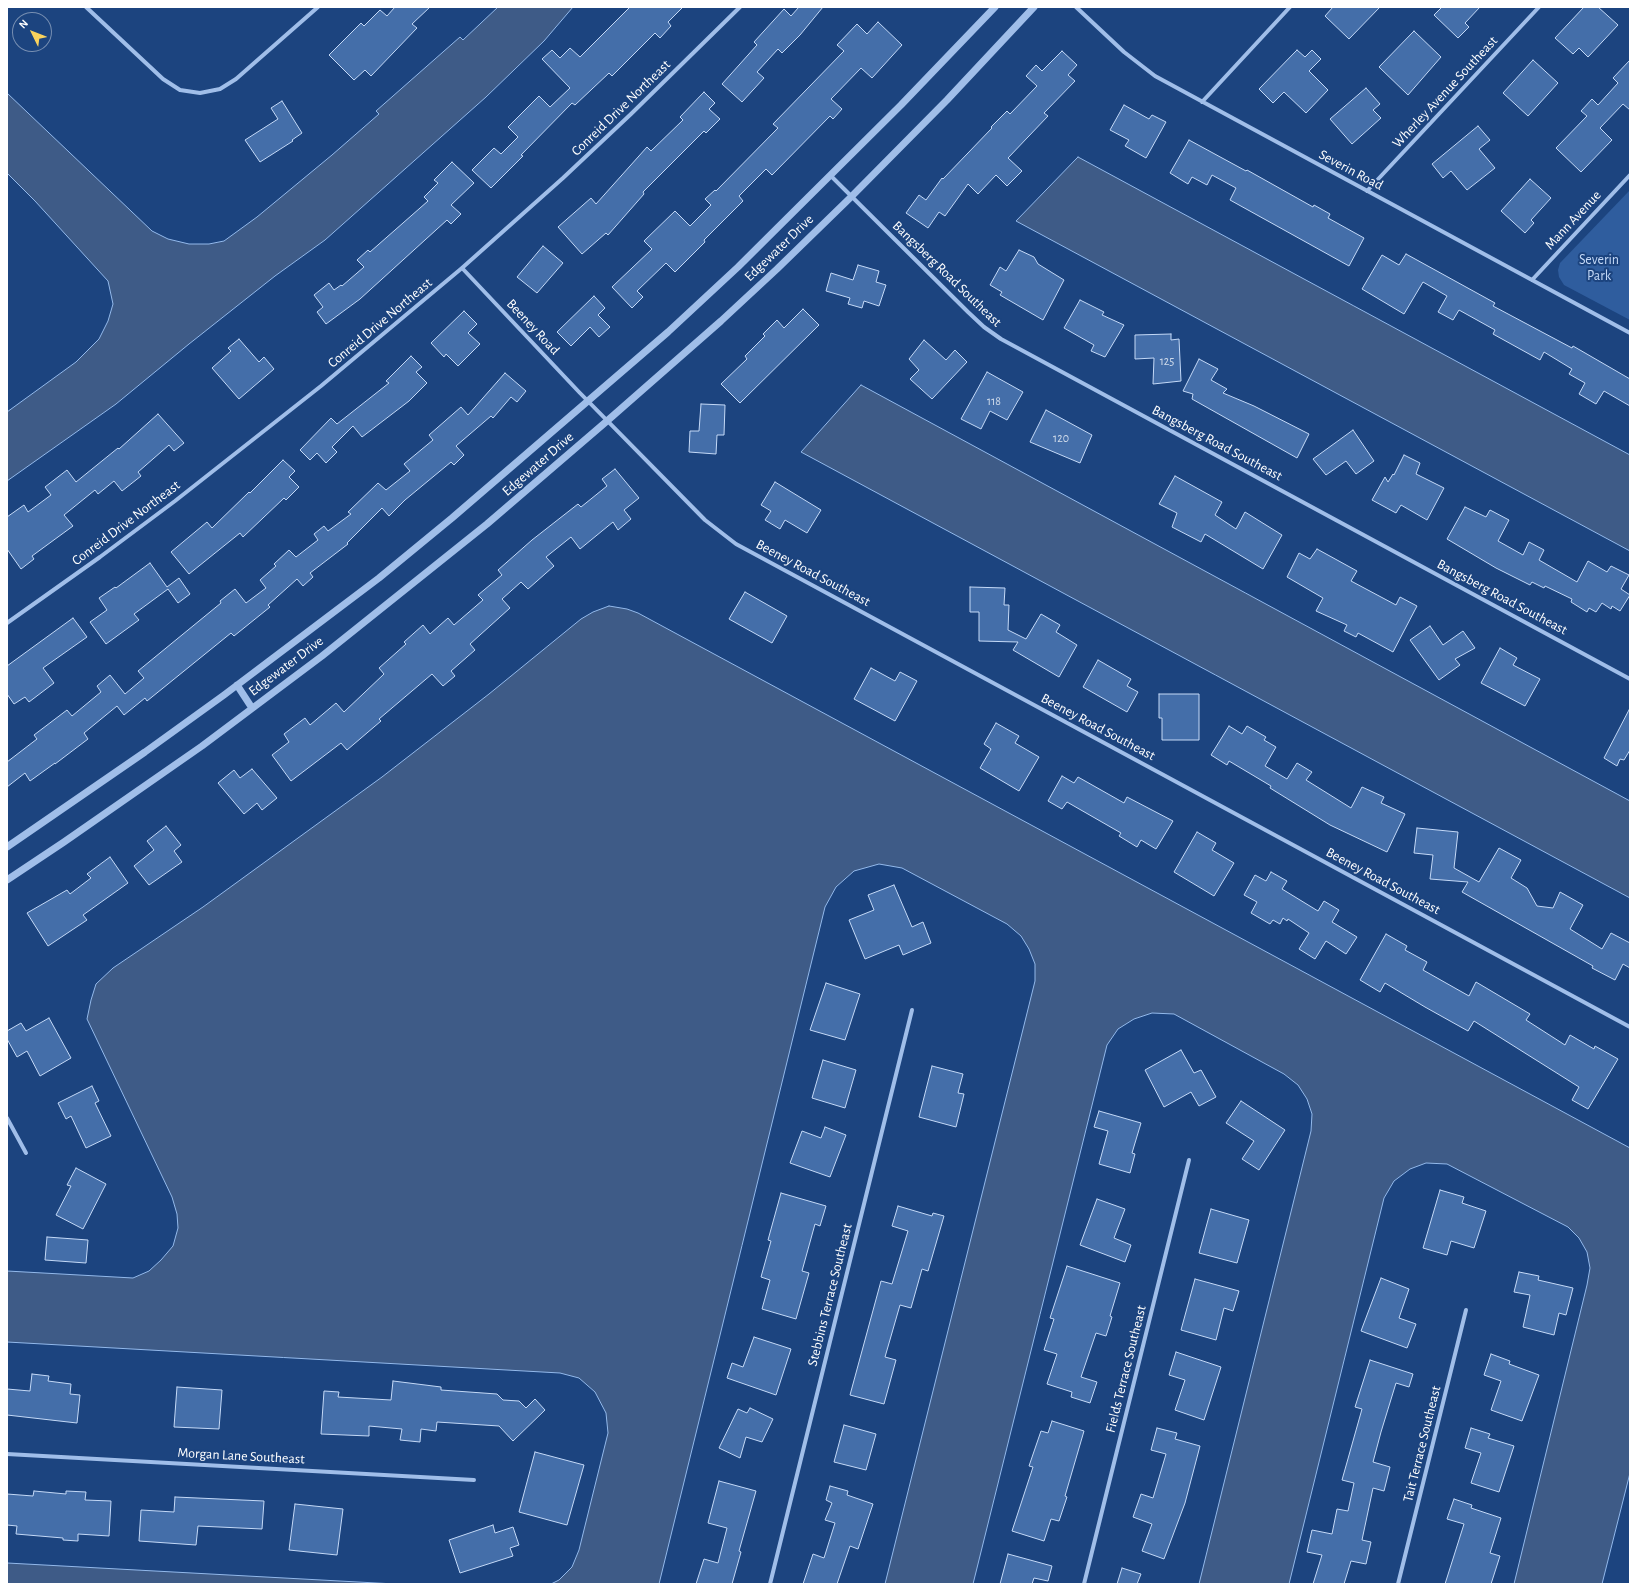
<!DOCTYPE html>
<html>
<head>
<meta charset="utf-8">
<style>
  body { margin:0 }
  #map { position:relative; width:1637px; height:1591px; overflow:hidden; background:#1c447f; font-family:"Alegreya Sans",sans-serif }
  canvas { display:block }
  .frame { position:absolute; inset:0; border:8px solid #fff; pointer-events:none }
  .north { position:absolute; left:12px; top:12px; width:40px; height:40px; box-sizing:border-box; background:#1c447f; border:1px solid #778fb2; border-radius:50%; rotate:313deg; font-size:11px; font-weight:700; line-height:16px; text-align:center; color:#fff }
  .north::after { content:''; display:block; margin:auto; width:14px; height:18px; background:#f9d25d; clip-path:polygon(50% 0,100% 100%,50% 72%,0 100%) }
</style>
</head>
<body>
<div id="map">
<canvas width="1637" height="1591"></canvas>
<div class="frame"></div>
<div class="north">N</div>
</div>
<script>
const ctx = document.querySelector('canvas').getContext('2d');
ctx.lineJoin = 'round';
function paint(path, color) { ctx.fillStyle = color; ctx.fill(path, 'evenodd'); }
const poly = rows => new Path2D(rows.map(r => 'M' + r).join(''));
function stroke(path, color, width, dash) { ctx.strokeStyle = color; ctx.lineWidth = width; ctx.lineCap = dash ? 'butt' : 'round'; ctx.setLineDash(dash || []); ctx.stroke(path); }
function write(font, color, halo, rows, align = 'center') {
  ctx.font = font + ' "Alegreya Sans",sans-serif'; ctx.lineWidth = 4; ctx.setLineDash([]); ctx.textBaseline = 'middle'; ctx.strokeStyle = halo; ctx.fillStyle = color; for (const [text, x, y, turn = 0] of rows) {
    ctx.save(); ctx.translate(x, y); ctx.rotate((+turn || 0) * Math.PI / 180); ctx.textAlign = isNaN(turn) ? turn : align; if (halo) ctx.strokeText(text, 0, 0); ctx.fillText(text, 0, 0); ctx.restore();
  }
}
const green = poly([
  [1630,190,1630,320,1564,285,1559,277,1558,270,1560,263]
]);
const water = poly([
  [498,7,573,7,544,41,486,97,325,240,275,276,189,344,116,404,7,481,7,412,76,362,99,339,108,321,113,304,108,281,35,201,7,173,7,93,152,231,168,239,189,244,209,244,224,241,257,217,332,155,379,114,376,111,460,37,463,40,498,7],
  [1078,157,1630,455,1630,551,1016,221,1078,157],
  [861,385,1630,801,1630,898,801,452,861,385],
  [609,606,627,609,638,613,1630,1148,1630,1473,1602,1584,1514,1584,1587,1285,1590,1268,1587,1252,1579,1238,1568,1227,1447,1164,1426,1163,1410,1169,1394,1181,1384,1198,1289,1584,1199,1584,1311,1131,1312,1114,1307,1099,1298,1085,1284,1074,1174,1014,1152,1013,1134,1019,1118,1029,1107,1045,973,1584,885,1584,1035,981,1035,964,1029,949,1021,936,1007,924,902,868,879,864,854,871,836,887,825,907,659,1584,551,1584,559,1580,572,1567,579,1550,608,1433,606,1413,595,1392,579,1378,560,1373,7,1342,7,1271,133,1278,149,1271,161,1260,173,1246,178,1228,177,1214,172,1197,87,1019,91,1000,96,984,113,968,203,907,382,777,489,694,581,619,593,612,609,606],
  [7,1563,395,1584,7,1584,7,1563]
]);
const building = poly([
  [395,7,430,7,412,24,417,28,371,76,365,70,354,80,329,55,361,23,364,26,380,10,387,16,395,7],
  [630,7,683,7,668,22,671,26,660,38,655,33,612,76,609,73,575,105,572,103,521,155,523,156,491,188,472,170,494,148,501,154,518,137,508,127,539,96,550,107,570,88,542,59,552,50,560,58,570,48,580,57,630,7],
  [799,7,823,7,800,35,782,53,778,49,757,72,764,78,742,102,722,84,757,45,754,42,784,9,791,16,799,7],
  [1333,7,1380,7,1349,39,1325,16,1333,7],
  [1442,7,1480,7,1465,23,1469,27,1458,38,1434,15,1442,7],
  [1584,7,1598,7,1618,25,1588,57,1579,48,1573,54,1555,38,1584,7],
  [878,22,902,45,872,78,861,68,831,99,842,109,833,119,830,116,772,175,766,169,739,196,743,201,704,240,705,242,675,272,666,263,637,291,643,297,632,308,612,287,652,249,644,241,675,211,690,226,711,205,705,199,715,190,716,191,778,128,773,124,844,51,837,45,857,24,867,34,878,22],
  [1414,31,1441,57,1408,95,1379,67,1414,31],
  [1297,50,1305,57,1312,50,1321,59,1309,71,1328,90,1306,113,1284,92,1273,103,1259,89,1297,50],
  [1062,51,1077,65,1068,75,1075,81,1044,113,1048,116,1008,158,1022,171,1007,186,996,175,978,194,968,184,945,216,939,212,928,228,906,213,919,195,926,200,942,178,943,179,992,128,991,127,1007,111,1010,114,1037,86,1026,76,1036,65,1042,71,1062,51],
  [1533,60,1558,83,1528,116,1503,93,1533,60],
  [1630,60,1630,110,1623,104,1600,128,1612,140,1581,172,1556,148,1587,116,1581,111,1592,99,1598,105,1618,83,1613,78,1630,60],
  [1366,88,1380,104,1373,110,1381,118,1352,144,1330,119,1366,88],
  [704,92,715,103,709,109,720,119,706,133,704,131,643,192,644,194,608,235,606,233,582,254,558,227,591,198,596,204,647,147,651,151,683,120,680,117,704,92],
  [282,101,302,133,292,140,293,141,260,162,245,140,278,119,271,108,282,101],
  [1124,105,1149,119,1152,115,1166,122,1146,158,1125,146,1129,140,1110,130,1124,105],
  [1478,126,1490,140,1479,149,1495,168,1467,190,1451,171,1443,178,1432,164,1478,126],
  [1189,140,1246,171,1247,170,1313,207,1314,205,1330,214,1328,218,1364,238,1349,266,1230,200,1236,188,1212,175,1207,185,1192,177,1188,184,1170,173,1189,140],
  [452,162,474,183,451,205,461,214,451,224,447,220,360,299,326,324,317,312,323,307,314,295,329,283,334,290,341,285,342,286,364,267,357,260,368,250,370,252,428,201,424,197,438,183,434,180,452,162],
  [1530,179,1551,198,1531,220,1534,223,1525,233,1501,211,1530,179],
  [543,246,563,263,537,293,517,277,543,246],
  [1019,250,1034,257,1038,264,1064,280,1043,320,1000,295,1002,292,990,285,1000,267,1006,271,1019,250],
  [1406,254,1495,303,1493,306,1572,348,1573,346,1630,379,1630,406,1604,391,1596,404,1579,394,1585,383,1569,374,1572,369,1544,352,1540,360,1493,334,1495,330,1459,310,1453,320,1438,312,1447,296,1423,282,1404,314,1362,289,1382,255,1399,265,1406,254],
  [858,265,879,271,876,282,886,285,879,306,864,301,862,308,848,304,850,298,826,291,831,273,853,280,858,265],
  [594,296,605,308,598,315,610,327,599,337,590,327,571,346,557,332,594,296],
  [1080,300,1104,312,1102,315,1124,325,1105,357,1091,351,1094,345,1064,328,1080,300],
  [803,309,819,325,740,403,721,384,747,359,745,356,765,336,763,334,777,320,784,328,803,309],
  [464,311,477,324,468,333,480,344,458,366,446,354,444,357,431,343,464,311],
  [1171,334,1171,340,1179,339,1181,381,1153,384,1154,358,1135,359,1135,335,1171,334],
  [239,339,259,362,264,357,274,369,239,399,212,368,231,351,228,348,239,339],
  [924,340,946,360,955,350,967,362,932,399,910,379,919,370,909,359,924,340],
  [411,356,422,367,416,372,427,383,409,401,362,437,353,426,332,447,337,452,326,463,317,453,310,460,300,450,331,418,337,424,389,383,386,381,411,356],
  [1199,359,1218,369,1211,380,1227,389,1223,393,1254,406,1309,434,1297,458,1192,399,1193,394,1183,391,1199,359],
  [987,372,1023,392,1007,420,990,411,981,429,961,419,987,372],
  [505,373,526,391,517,402,511,397,493,418,491,416,456,446,464,455,454,465,451,462,405,500,389,516,382,508,347,543,348,544,310,573,313,577,303,586,297,579,268,605,270,607,234,636,231,633,147,701,145,698,124,715,117,706,84,733,88,739,55,764,55,763,30,781,25,773,7,787,7,762,37,739,34,735,67,710,72,716,101,692,97,686,110,675,125,694,144,678,138,671,221,603,220,601,235,589,246,603,266,588,260,580,276,566,274,564,289,550,296,557,318,540,314,534,324,526,328,531,351,514,348,512,378,483,386,490,410,471,404,464,433,440,429,435,461,407,468,415,505,373],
  [701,404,725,405,724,435,717,435,716,454,689,452,690,431,699,431,701,404],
  [1046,410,1092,435,1080,463,1030,442,1046,410],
  [158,414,184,443,174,451,169,445,138,472,141,476,122,491,114,481,98,494,95,490,64,515,73,526,32,556,34,559,21,569,7,549,7,517,24,505,28,512,51,495,45,487,67,470,76,482,118,448,119,449,158,414],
  [1353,430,1374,461,1356,474,1346,461,1326,475,1313,459,1353,430],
  [1404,455,1420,463,1416,474,1444,488,1427,520,1401,505,1396,513,1372,500,1385,477,1388,482,1393,474,1394,475,1404,455],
  [283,460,295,471,289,477,299,487,286,500,284,498,243,537,240,533,189,574,171,552,207,522,212,528,249,492,250,493,283,460],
  [615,469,639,498,624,510,631,519,618,530,613,522,580,549,571,537,546,557,554,566,528,589,521,582,502,599,510,608,470,644,475,650,451,671,455,676,443,686,432,674,379,719,381,721,347,750,341,743,291,781,272,755,289,742,284,734,305,718,310,725,336,703,344,712,384,674,379,668,406,644,404,642,423,625,430,634,448,618,454,625,483,600,478,595,502,575,498,570,532,540,578,504,581,507,607,486,602,479,615,469],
  [1175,476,1222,502,1215,515,1236,529,1245,512,1282,535,1263,569,1205,534,1201,542,1172,527,1177,513,1159,504,1175,476],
  [775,482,821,510,807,533,785,520,780,529,765,520,771,511,761,505,775,482],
  [1465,507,1486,517,1490,510,1509,520,1498,541,1523,555,1529,542,1544,550,1539,560,1577,582,1588,561,1607,572,1611,566,1629,575,1621,589,1630,595,1620,611,1612,606,1611,609,1602,603,1596,612,1589,608,1587,612,1571,602,1572,599,1545,586,1544,588,1532,582,1530,585,1496,568,1447,539,1465,507],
  [1317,549,1357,571,1351,581,1396,605,1400,597,1417,606,1393,652,1358,633,1356,637,1344,631,1347,625,1316,611,1323,598,1287,577,1299,553,1310,559,1317,549],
  [150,563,167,587,179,578,190,594,178,603,168,589,134,614,139,620,106,644,90,622,107,610,99,598,115,587,116,588,150,563],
  [970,587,1005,588,1004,605,1009,605,1008,630,1026,639,1041,614,1060,625,1056,632,1077,645,1059,677,1013,650,1018,642,979,641,979,612,970,612,970,587],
  [745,592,787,616,772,643,729,619,745,592],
  [73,618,87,637,43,668,54,683,29,702,25,697,14,704,7,694,7,666,73,618],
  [1430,626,1443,645,1463,631,1475,648,1455,659,1460,665,1439,680,1410,640,1430,626],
  [1500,648,1517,658,1513,665,1540,679,1525,706,1481,683,1500,648],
  [1098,660,1131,679,1127,686,1138,692,1127,712,1083,687,1098,660],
  [871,668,895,681,900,672,917,681,895,721,854,699,871,668],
  [1159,694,1199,694,1199,740,1162,740,1162,718,1159,718,1159,694],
  [1630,708,1630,750,1624,760,1620,759,1617,766,1604,758,1630,708],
  [996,723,1019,736,1015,743,1039,757,1019,791,980,768,991,749,984,744,996,723],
  [1229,726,1242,734,1247,726,1266,737,1264,740,1276,747,1265,766,1287,779,1297,763,1312,772,1306,780,1351,808,1362,787,1384,797,1381,803,1405,814,1387,852,1330,825,1270,788,1271,786,1229,761,1227,765,1211,755,1229,726],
  [252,769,277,798,262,810,257,803,244,814,218,783,234,770,240,778,252,769],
  [1062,776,1074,783,1078,777,1124,803,1127,797,1173,821,1156,849,1141,840,1137,847,1119,836,1121,833,1067,802,1062,809,1048,801,1062,776],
  [166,826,181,845,174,851,182,862,149,885,134,866,154,850,147,841,166,826],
  [1417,828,1458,832,1454,868,1479,882,1499,848,1521,860,1511,878,1527,888,1537,906,1553,908,1560,892,1583,905,1570,929,1602,949,1611,933,1630,943,1630,968,1623,964,1615,980,1592,968,1593,966,1462,892,1468,882,1430,879,1433,855,1414,853,1417,828],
  [1197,832,1216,843,1212,850,1234,863,1214,896,1174,872,1197,832],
  [110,857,128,883,83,915,87,920,48,946,27,913,67,890,70,894,91,878,87,874,110,857],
  [1271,872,1287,881,1282,889,1318,911,1324,901,1339,910,1332,922,1357,937,1346,954,1326,941,1315,959,1299,949,1309,933,1288,919,1287,921,1283,918,1280,924,1273,920,1270,924,1251,913,1257,902,1244,895,1255,875,1266,881,1271,872],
  [894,885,912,927,923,922,931,943,903,955,899,945,865,959,849,920,874,910,868,895,894,885],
  [1386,934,1407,946,1405,950,1427,962,1423,970,1469,996,1476,982,1530,1014,1526,1020,1565,1045,1570,1035,1594,1049,1595,1046,1618,1059,1588,1109,1572,1100,1579,1087,1474,1021,1468,1031,1425,1007,1385,983,1380,992,1360,980,1386,934],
  [826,983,860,994,845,1040,810,1030,826,983],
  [49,1018,71,1058,40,1076,27,1051,17,1057,7,1039,7,1031,21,1023,26,1031,49,1018],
  [1181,1050,1194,1073,1201,1070,1216,1097,1199,1106,1191,1092,1164,1107,1145,1070,1181,1050],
  [823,1060,856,1070,845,1108,812,1098,823,1060],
  [932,1066,963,1074,958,1093,964,1094,956,1127,919,1117,932,1066],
  [92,1086,99,1101,95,1103,111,1136,86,1148,71,1116,66,1119,58,1103,92,1086],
  [1241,1101,1285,1130,1259,1170,1242,1159,1254,1141,1226,1123,1241,1101],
  [1099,1111,1141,1123,1132,1153,1135,1154,1130,1173,1099,1164,1108,1131,1094,1127,1099,1111],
  [825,1127,846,1135,830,1177,790,1163,802,1131,821,1138,825,1127],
  [76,1168,106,1184,83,1229,56,1215,71,1186,67,1185,76,1168],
  [1440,1190,1464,1197,1462,1203,1486,1211,1474,1248,1451,1241,1447,1255,1423,1248,1440,1190],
  [781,1193,826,1206,820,1226,815,1224,802,1271,809,1273,796,1319,762,1309,770,1280,761,1277,771,1241,768,1240,781,1193],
  [1097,1199,1125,1209,1114,1238,1131,1245,1125,1262,1080,1245,1097,1199],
  [898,1206,932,1216,933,1213,944,1216,928,1271,922,1269,911,1308,900,1305,885,1357,896,1360,884,1404,850,1395,881,1281,892,1284,908,1231,892,1226,898,1206],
  [1211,1209,1249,1220,1237,1263,1199,1253,1211,1209],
  [47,1237,88,1240,86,1263,45,1260,47,1237],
  [1067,1266,1120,1283,1110,1316,1112,1317,1106,1336,1096,1333,1081,1377,1097,1382,1090,1403,1071,1397,1072,1392,1047,1384,1057,1354,1044,1350,1054,1319,1050,1318,1067,1266],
  [1519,1272,1539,1276,1538,1280,1573,1288,1566,1315,1559,1313,1554,1335,1523,1327,1530,1295,1514,1292,1519,1272],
  [1381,1278,1409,1289,1399,1318,1416,1324,1407,1348,1361,1331,1381,1278],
  [1195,1279,1239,1291,1233,1311,1224,1308,1216,1340,1181,1330,1195,1279],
  [754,1337,791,1349,776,1395,727,1378,732,1363,743,1367,754,1337],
  [1176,1352,1221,1367,1204,1420,1175,1410,1185,1380,1169,1375,1176,1352],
  [1491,1354,1510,1361,1509,1364,1539,1375,1522,1421,1491,1410,1501,1381,1484,1375,1491,1354],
  [1370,1360,1413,1374,1409,1387,1396,1383,1381,1432,1373,1462,1390,1467,1384,1491,1373,1488,1362,1540,1371,1542,1366,1564,1351,1561,1344,1584,1313,1584,1322,1555,1307,1552,1312,1530,1332,1534,1337,1509,1348,1511,1354,1483,1342,1480,1362,1409,1355,1407,1370,1360],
  [32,1374,49,1376,48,1381,71,1384,70,1394,80,1395,77,1423,7,1415,7,1389,30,1391,32,1374],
  [393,1381,441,1387,441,1390,497,1394,503,1400,519,1401,526,1408,535,1399,545,1410,513,1441,499,1426,437,1422,436,1431,421,1429,420,1442,400,1440,402,1429,369,1426,369,1436,321,1434,324,1391,339,1392,338,1397,391,1400,393,1381],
  [177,1387,222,1390,219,1429,174,1427,177,1387],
  [750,1408,773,1419,762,1442,746,1437,740,1458,719,1448,738,1409,747,1413,750,1408],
  [1052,1421,1084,1431,1065,1496,1067,1497,1059,1521,1051,1519,1044,1541,1012,1531,1033,1467,1029,1466,1041,1431,1048,1433,1052,1421],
  [844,1425,876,1434,866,1470,834,1462,844,1425],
  [1157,1428,1177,1433,1175,1439,1200,1446,1185,1503,1164,1559,1142,1551,1152,1524,1133,1517,1141,1494,1153,1498,1166,1454,1151,1450,1157,1428],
  [1471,1428,1490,1434,1488,1438,1514,1446,1499,1492,1471,1483,1481,1453,1465,1448,1471,1428],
  [535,1452,584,1465,567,1525,519,1512,535,1452],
  [719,1481,756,1491,739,1551,741,1552,732,1584,696,1584,704,1559,718,1563,727,1528,708,1523,719,1481],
  [830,1486,848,1491,847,1495,873,1504,858,1549,850,1546,837,1584,803,1584,813,1554,824,1558,835,1523,825,1520,832,1503,826,1500,830,1486],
  [34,1491,66,1494,66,1491,86,1492,85,1500,111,1501,109,1536,78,1534,78,1541,63,1540,63,1538,16,1534,17,1526,7,1525,7,1494,33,1496,34,1491],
  [175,1497,264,1501,262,1529,198,1526,196,1545,139,1541,141,1510,174,1512,175,1497],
  [1454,1499,1472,1505,1471,1508,1501,1518,1490,1553,1500,1556,1491,1584,1445,1584,1464,1524,1447,1519,1454,1499],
  [295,1504,343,1509,337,1555,289,1550,295,1504],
  [493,1525,495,1533,513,1527,519,1545,510,1548,513,1556,460,1573,449,1540,493,1525],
  [1008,1554,1052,1566,1048,1581,1034,1578,1032,1584,1000,1584,1008,1554],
  [1122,1568,1141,1574,1137,1584,1117,1584,1122,1568]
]);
const minor = poly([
  [86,7,163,79,180,90,200,93,220,89,236,79,318,7],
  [1076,7,1124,52,1155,76,1630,333],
  [1202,102,1290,7],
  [831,176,968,312,984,327,1001,339,1630,679],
  [1367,191,1539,7],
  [462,268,579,392,705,520,736,544,1630,1027],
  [1532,280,1630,175],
  [7,623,100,557,175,501,321,386,462,268,563,178,631,114,740,7],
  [7,1118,26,1153],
  [7,1454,474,1480],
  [770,1584,912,1010],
  [1084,1584,1189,1160],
  [1398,1584,1466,1310]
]);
const tertiary = poly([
  [237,685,252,708],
  [7,847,145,752,224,695,379,578,452,518,668,332,738,267,901,105,995,7],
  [7,880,64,842,202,746,322,656,487,524,607,421,721,321,777,269,851,197,947,100,1034,7]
]);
const numberNames = [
  ["125",1167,361],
  ["118",994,401],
  ["120",1061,438]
];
const streetNames = [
  ["Wherley Avenue Southeast",1445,92,-47],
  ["Conreid Drive Northeast",621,108,-44],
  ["Severin Road",1351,170,28],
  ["Mann Avenue",1573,220,-47],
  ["Edgewater Drive",779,248,-44],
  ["Bangsberg Road Southeast",947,274,44],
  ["Conreid Drive Northeast",380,323,-40],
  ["Beeney Road",533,327,47],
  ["Bangsberg Road Southeast",1217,443,28],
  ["Edgewater Drive",538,464,-41],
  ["Conreid Drive Northeast",126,523,-37],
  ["Beeney Road Southeast",813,573,28],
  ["Bangsberg Road Southeast",1502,597,28],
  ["Edgewater Drive",286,666,-37],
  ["Beeney Road Southeast",1098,727,28],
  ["Beeney Road Southeast",1383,881,28],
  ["Stebbins Terrace Southeast",830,1295,-76],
  ["Fields Terrace Southeast",1126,1369,-76],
  ["Tait Terrace Southeast",1422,1444,-76],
  ["Morgan Lane Southeast",241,1456,3]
];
const parkNames = [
  ["Severin",1599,260],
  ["Park",1599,276]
];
paint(green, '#2f5d9e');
paint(water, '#3e5b87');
stroke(water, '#93b9eb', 1);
paint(building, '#446ea9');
stroke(building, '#c4d9f7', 1);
stroke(minor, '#a0bee9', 4);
stroke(tertiary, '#a0bee9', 7);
write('12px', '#d0dbea', null, numberNames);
write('14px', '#fff', '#1c447f', streetNames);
write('14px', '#c4d9f7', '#1c447f', parkNames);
</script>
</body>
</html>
